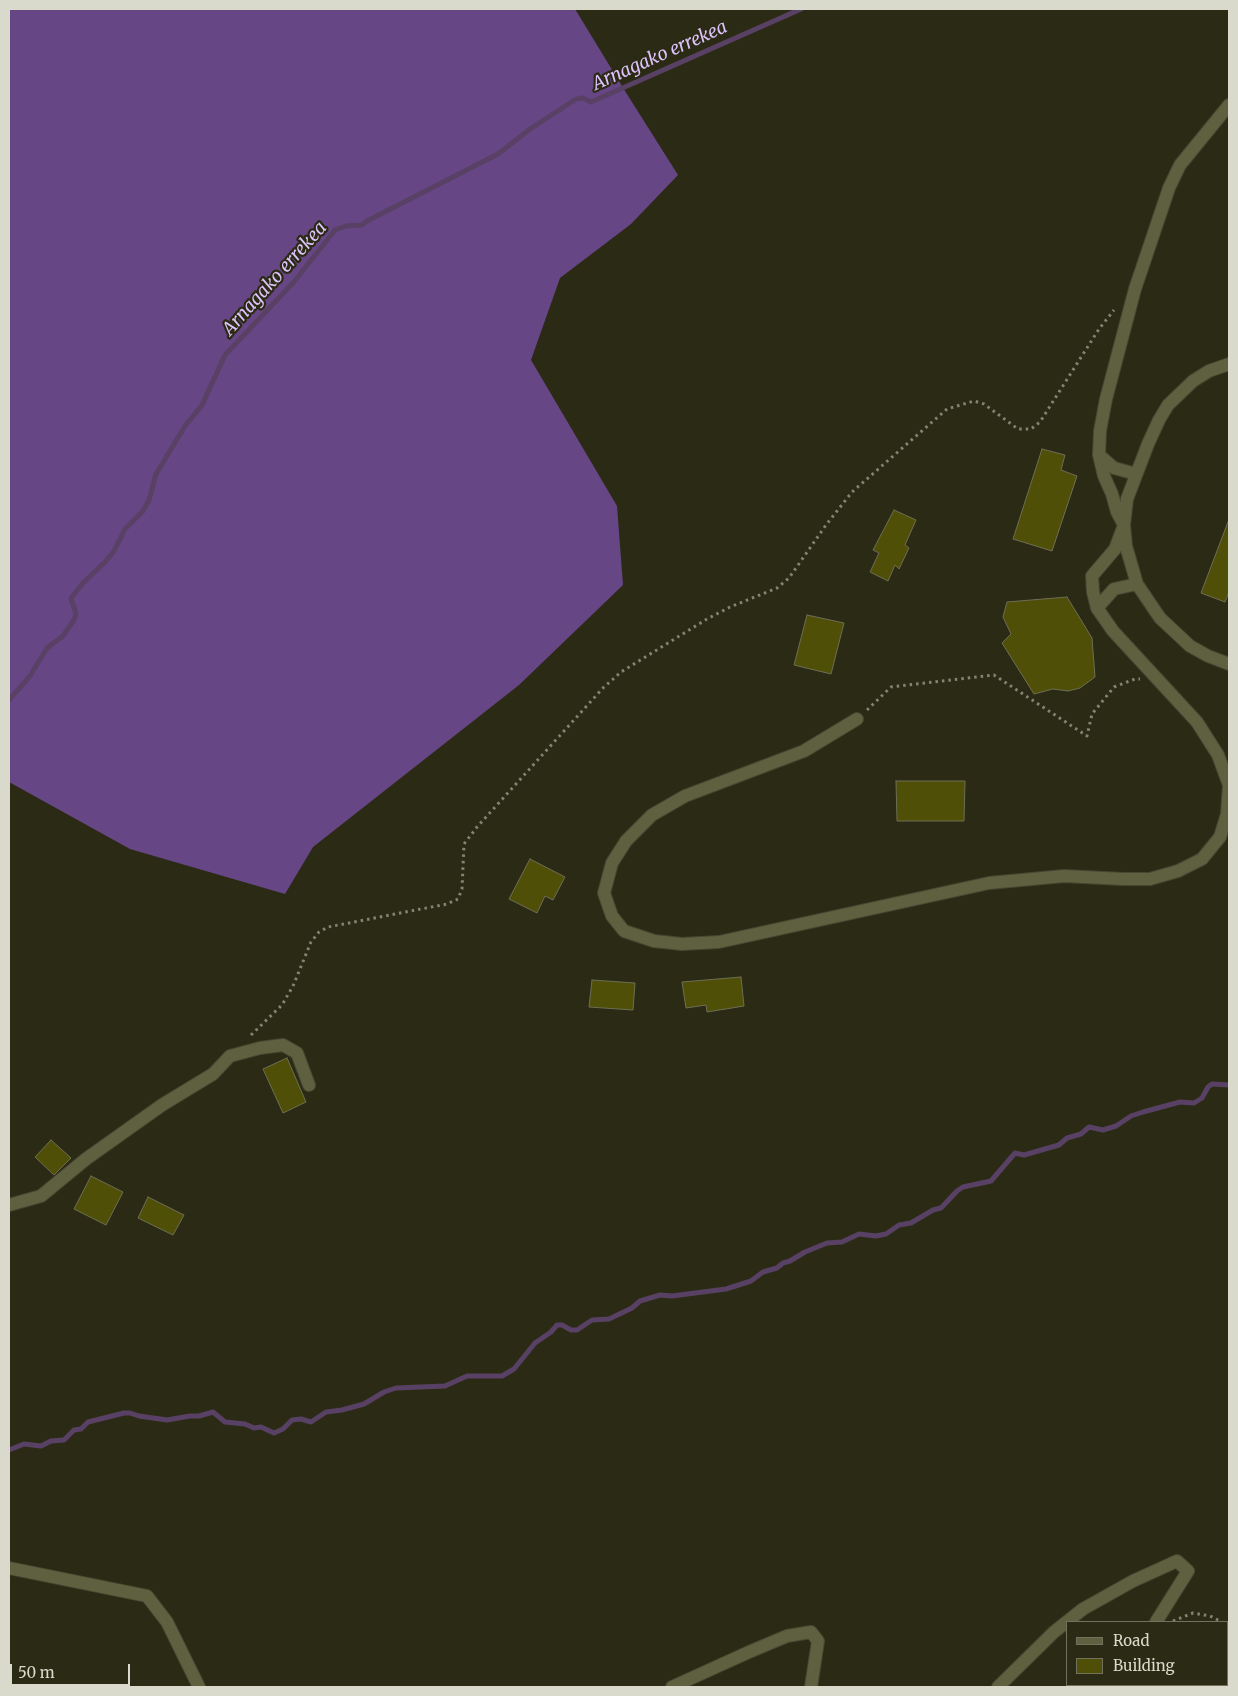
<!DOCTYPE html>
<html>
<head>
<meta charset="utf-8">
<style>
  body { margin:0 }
  #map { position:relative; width:1238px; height:1696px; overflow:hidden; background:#2b2b15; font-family:Merriweather,serif }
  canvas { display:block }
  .frame { position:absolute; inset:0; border:10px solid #d9d9cc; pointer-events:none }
  .legend { position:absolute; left:1066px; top:1621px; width:162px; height:65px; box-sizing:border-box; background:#2b2b15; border:1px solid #71715e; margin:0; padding:6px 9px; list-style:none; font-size:15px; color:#d9d9cc }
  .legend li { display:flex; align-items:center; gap:10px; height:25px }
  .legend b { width:25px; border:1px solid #71715e }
  .scale { position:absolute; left:10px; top:1664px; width:120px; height:22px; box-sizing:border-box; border:2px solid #d9d9cc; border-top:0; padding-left:6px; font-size:15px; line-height:18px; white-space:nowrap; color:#d9d9cc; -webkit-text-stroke:4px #2b2b15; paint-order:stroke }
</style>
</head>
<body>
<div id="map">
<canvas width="1238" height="1696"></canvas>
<div class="frame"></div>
<ul class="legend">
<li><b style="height:6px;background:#5f6040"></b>Road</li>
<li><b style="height:14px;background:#504f08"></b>Building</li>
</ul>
<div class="scale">50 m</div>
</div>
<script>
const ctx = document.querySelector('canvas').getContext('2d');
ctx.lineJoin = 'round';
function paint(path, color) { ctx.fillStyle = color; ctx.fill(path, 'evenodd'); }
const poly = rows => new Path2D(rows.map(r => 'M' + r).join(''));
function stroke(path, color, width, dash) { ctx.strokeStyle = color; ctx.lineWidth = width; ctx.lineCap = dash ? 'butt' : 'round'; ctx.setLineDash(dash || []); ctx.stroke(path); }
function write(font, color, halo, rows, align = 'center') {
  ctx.font = font + ' Merriweather,serif'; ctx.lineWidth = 4.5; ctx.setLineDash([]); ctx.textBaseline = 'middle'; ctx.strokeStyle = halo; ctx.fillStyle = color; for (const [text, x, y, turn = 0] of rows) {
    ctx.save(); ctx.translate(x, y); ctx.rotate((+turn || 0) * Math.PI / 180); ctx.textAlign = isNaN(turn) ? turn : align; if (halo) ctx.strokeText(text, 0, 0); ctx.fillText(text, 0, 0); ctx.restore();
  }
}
const forest = poly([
  [9,9,575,9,625,91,678,175,631,224,560,278,531,360,617,506,623,585,519,685,313,847,285,894,130,849,9,782]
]);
const stream = poly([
  [9,700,30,676,47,648,63,636,74,620,76,614,71,598,83,583,106,561,114,551,125,529,143,511,149,500,156,474,185,426,202,405,225,355,293,283,335,230,346,226,362,225,367,221,498,154,530,129,576,99,583,98,591,102,801,9],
  [9,1450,24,1444,41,1446,51,1441,64,1440,74,1430,81,1429,88,1422,124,1413,130,1413,139,1416,167,1420,190,1416,199,1416,213,1412,225,1422,245,1424,254,1428,261,1427,274,1433,283,1429,292,1420,301,1419,311,1422,326,1412,342,1410,364,1404,384,1392,396,1388,445,1386,467,1376,502,1376,514,1369,535,1343,551,1332,557,1325,562,1325,571,1330,577,1330,592,1320,609,1319,632,1308,640,1301,660,1295,672,1296,726,1289,751,1281,763,1272,777,1268,783,1263,790,1261,805,1252,827,1243,842,1242,859,1234,876,1236,886,1234,899,1225,911,1223,933,1210,941,1208,957,1191,963,1187,991,1181,1015,1153,1024,1155,1059,1145,1067,1138,1081,1134,1089,1127,1103,1130,1116,1126,1131,1116,1143,1112,1180,1102,1194,1103,1202,1098,1208,1087,1212,1084,1229,1085]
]);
const building = poly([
  [1042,449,1065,455,1061,470,1077,476,1052,551,1013,539,1042,449],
  [894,510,916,520,905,545,909,548,899,569,895,565,888,581,870,572,879,553,873,550,894,510],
  [1228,522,1229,522,1229,592,1225,602,1201,593,1228,522],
  [1067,597,1092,638,1095,677,1080,688,1068,691,1053,689,1034,694,1002,643,1011,634,1003,617,1007,602,1067,597],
  [807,615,844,623,831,674,794,665,807,615],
  [896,781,965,781,964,821,897,821,896,781],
  [530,859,565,877,553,900,545,896,537,913,509,899,530,859],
  [741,977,744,1006,707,1012,706,1005,686,1008,682,982,741,977],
  [592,980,635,983,633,1010,589,1007,592,980],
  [287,1058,306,1102,283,1113,263,1069,287,1058],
  [51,1140,71,1158,54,1175,35,1157,51,1140],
  [91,1176,123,1192,106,1225,74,1209,91,1176],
  [148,1197,184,1215,173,1235,138,1218,148,1197]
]);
const path = poly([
  [867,710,891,687,994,675,1087,736,1092,714,1114,687,1135,679,1140,679],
  [251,1035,282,1005,293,986,311,942,319,932,328,927,447,904,458,899,462,889,464,844,477,827,603,688,621,672,707,619,730,607,777,588,789,578,826,525,852,492,947,409,974,401,984,404,1018,429,1031,429,1040,422,1099,329,1114,310],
  [1173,1621,1193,1613,1210,1616,1222,1622],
  [1227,1625,1229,1625]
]);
const minor = poly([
  [1229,364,1209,371,1193,381,1168,405,1159,420,1148,444,1127,499,1124,525,1126,546,1137,584,1160,618,1190,646,1208,656,1229,664],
  [1099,455,1114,468,1136,474],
  [1124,525,1117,512,1112,494,1104,476,1099,455,1100,431,1106,399,1135,289,1169,188,1180,165,1229,105],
  [1097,608,1114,589,1137,584],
  [857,719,804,751,685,796,652,815,626,841,612,863,604,893,612,916,624,931,654,941,682,944,719,942,989,883,1064,876,1123,879,1150,879,1178,871,1202,859,1220,837,1227,814,1229,785,1218,755,1197,722,1113,631,1097,608,1093,592,1092,576,1115,549,1124,525],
  [9,1205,41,1196,86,1159,162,1105,213,1074,230,1056,260,1048,283,1045,297,1053,309,1085],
  [9,1568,147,1596,167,1622,199,1687],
  [672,1687,749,1652,787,1636,811,1632,818,1641,811,1687],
  [998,1687,1054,1632,1083,1609,1133,1581,1177,1561,1188,1571,1156,1622]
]);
const waterNames = [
  ["Arnagako errekea",660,56,-24],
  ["Arnagako errekea",275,279,-48]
];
paint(forest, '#674686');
stroke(stream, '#584164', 5);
paint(building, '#504f08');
stroke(building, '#6e6e56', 1);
stroke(minor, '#474732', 14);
stroke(path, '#848473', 3, [2.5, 4]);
stroke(minor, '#5f6040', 12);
write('italic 18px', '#ddc2fb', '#2b2b15', waterNames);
</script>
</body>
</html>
